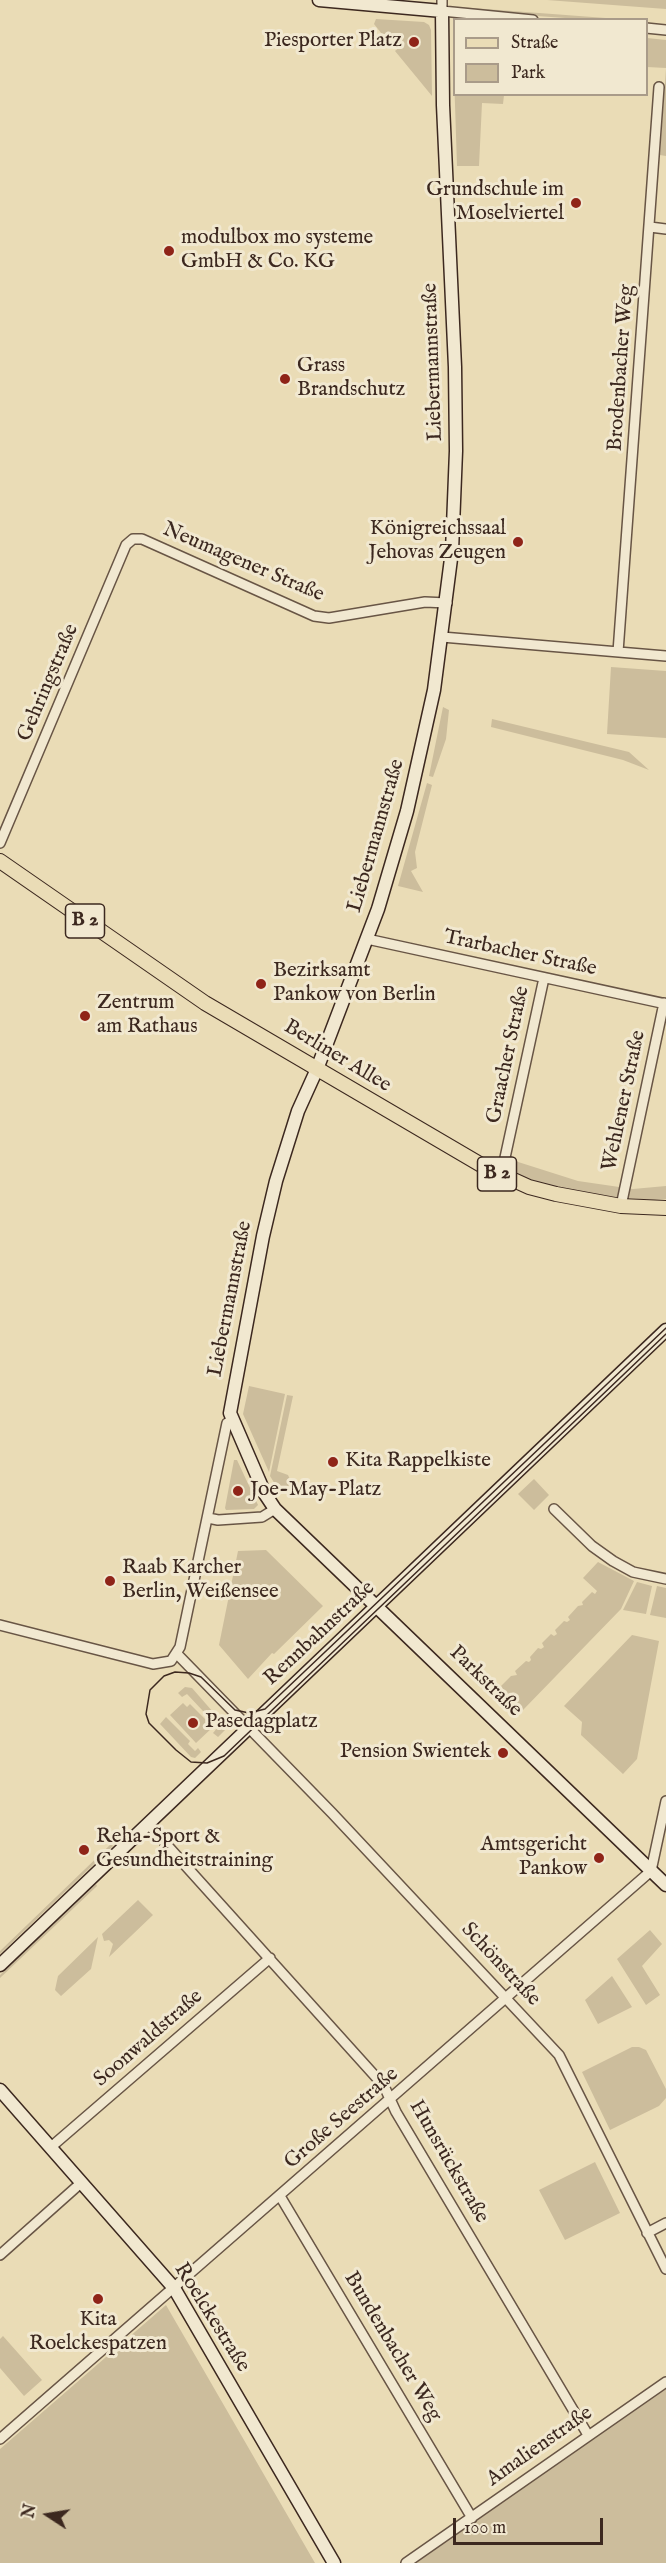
<!DOCTYPE html>
<html>
<head>
<meta charset="utf-8">
<style>
  body { margin:0 }
  #map { position:relative; width:666px; height:2563px; overflow:hidden; background:#eadcb6; font-family:"IM FELL English",serif }
  canvas { display:block }
  .legend { position:absolute; left:453px; top:18px; width:195px; height:78px; box-sizing:border-box; background:#f1e8d0; border:2px solid #a99b89; margin:0; padding:8px 10px; list-style:none; font-size:18px; color:#3c281f }
  .legend li { display:flex; align-items:center; gap:12px; height:30px }
  .legend b { width:30px; border:2px solid #a99b89 }
  .north { position:absolute; left:18px; top:2485px; width:60px; height:60px; -webkit-text-stroke:4px #f1e8d0; paint-order:stroke; rotate:282deg; font-size:16px; font-weight:700; line-height:24px; text-align:center; color:#3c281f }
  .north::after { content:''; display:block; margin:auto; width:21px; height:27px; background:#3c281f; clip-path:polygon(50% 0,100% 100%,50% 72%,0 100%) }
  .scale { position:absolute; left:453px; top:2518px; width:150px; height:27px; box-sizing:border-box; border:3px solid #3c281f; border-top:0; padding-left:8px; font-size:18px; line-height:21px; white-space:nowrap; color:#3c281f; -webkit-text-stroke:4px #f1e8d0; paint-order:stroke }
</style>
</head>
<body>
<div id="map">
<canvas width="666" height="2563"></canvas>
<ul class="legend">
<li><b style="height:8px;background:#eadcb6"></b>Straße</li>
<li><b style="height:16px;background:#ccbd9c"></b>Park</li>
</ul>
<div class="north">N</div>
<div class="scale">100 m</div>
</div>
<script>
const ctx = document.querySelector('canvas').getContext('2d');
ctx.lineJoin = 'round';
function paint(path, color) { ctx.fillStyle = color; ctx.fill(path, 'evenodd'); }
const poly = rows => new Path2D(rows.map(r => 'M' + r).join(''));
function stroke(path, color, width, dash) { ctx.strokeStyle = color; ctx.lineWidth = width; ctx.lineCap = dash ? 'butt' : 'round'; ctx.setLineDash(dash || []); ctx.stroke(path); }
function write(font, color, halo, rows, align = 'center') {
  ctx.font = font + ' "IM FELL English",serif'; ctx.lineWidth = 6; ctx.setLineDash([]); ctx.textBaseline = 'middle'; ctx.strokeStyle = halo; ctx.fillStyle = color; for (const [text, x, y, turn = 0] of rows) {
    ctx.save(); ctx.translate(x, y); ctx.rotate((+turn || 0) * Math.PI / 180); ctx.textAlign = isNaN(turn) ? turn : align; if (halo) ctx.strokeText(text, 0, 0); ctx.fillText(text, 0, 0); ctx.restore();
  }
}
const green = poly([
  [547,0,666,0,666,9,626,6],
  [459,7,619,19,579,19,467,11,458,10],
  [376,19,424,22,429,25,431,30,432,96,395,51,401,45,397,41,393,48,374,24],
  [647,38,666,40,666,68,647,67],
  [666,69,666,156,660,155],
  [454,74,454,94,519,95,504,95,503,104,482,103,479,166,457,166],
  [611,667,666,671,666,738,607,734],
  [443,707,449,710,446,739,433,777,429,776],
  [492,719,629,752,649,770,623,760,491,727],
  [427,783,432,785,415,852,417,868,411,871,423,892,398,886],
  [515,1161,578,1181,633,1189,666,1186,666,1199,654,1200,615,1197,555,1188,512,1173],
  [249,1386,285,1394,269,1472,243,1414],
  [287,1395,293,1396,277,1471,288,1475,292,1484,281,1489,278,1489,270,1476],
  [234,1460,237,1460,258,1505,254,1509,226,1510,225,1508],
  [534,1479,549,1495,534,1510,518,1494],
  [266,1550,323,1606,274,1654,272,1653,248,1679,219,1645,238,1551],
  [598,1562,634,1581,621,1609,523,1710,500,1692,503,1689,501,1686,511,1676,517,1675,515,1671,526,1661,529,1662,531,1660,530,1657,538,1648,541,1649,544,1647,542,1643,551,1634,554,1636,557,1634,555,1630,564,1621,567,1622,570,1620,568,1617,578,1606,583,1605,582,1602,592,1592,595,1594,597,1591,583,1578],
  [637,1582,652,1586,646,1614,623,1610],
  [657,1586,666,1588,666,1618,650,1615],
  [632,1635,659,1641,637,1759,623,1774,581,1735,582,1722,564,1706],
  [185,1687,192,1688,227,1728,218,1737,213,1733,218,1727,187,1694,182,1697,178,1693],
  [183,1703,187,1707,190,1704,213,1727,196,1743,170,1715],
  [166,1717,190,1741,188,1744,195,1751,198,1748,201,1752,195,1758,191,1757,160,1724],
  [111,1844,113,1846,0,1954,0,1951],
  [96,1884,97,1886,0,1978,0,1975],
  [138,1900,153,1915,109,1957,113,1944,109,1940,104,1941,102,1934],
  [650,1930,662,1944,642,1966,660,1995,646,2005,617,1959],
  [98,1937,91,1969,61,1996,55,1990,58,1976],
  [612,1976,632,2007,598,2024,585,2000],
  [632,2047,639,2047,646,2050,666,2089,666,2098,659,2106,610,2130,582,2072],
  [595,2162,620,2213,565,2240,539,2190],
  [166,2305,315,2563,0,2563,0,2449],
  [3,2336,42,2380,24,2396,0,2368,0,2339],
  [666,2388,666,2563,415,2563,560,2462]
]);
const street = poly([
  [442,0,442,11,533,20],
  [646,28,666,30],
  [650,227,666,229],
  [442,637,666,656],
  [618,652,659,87],
  [0,843,126,545,133,539,142,539,314,616,329,618,425,602,447,603],
  [367,939,666,1004],
  [501,1176,544,978],
  [621,1206,664,1003],
  [554,1509,592,1546,613,1561,633,1572,666,1579],
  [208,1518,218,1520,262,1517,275,1509],
  [0,1625,153,1664,171,1661,180,1647,227,1423,232,1421],
  [177,1654,332,1813,559,2055,666,2269],
  [148,1824,384,2086,396,2112,588,2435],
  [51,2147,270,1958],
  [280,2196,472,2518],
  [647,2233,666,2223],
  [0,2255,82,2182],
  [0,2439,651,1871,666,1801],
  [406,2563,666,2382]
]);
const secondary = poly([
  [319,0,442,11,443,105,455,367,456,451,452,551,434,690,407,811,378,909,317,1069,298,1111,276,1181,263,1236,230,1413,265,1494,275,1509,666,1885],
  [0,1965,666,1330],
  [0,2090,174,2288,334,2563]
]);
const primary = poly([
  [0,861,205,1003,483,1166,529,1187,556,1194,621,1206,666,1208]
]);
const tram = poly([
  [666,1328,265,1709,249,1713,235,1710,201,1677,189,1673,175,1672,164,1676,150,1690,146,1714,149,1723,176,1750,191,1762,207,1763,224,1756,666,1334]
]);
const markers = [
  [414,42,6,"#8f2418"],
  [576,203,6,"#8f2418"],
  [169,251,6,"#8f2418"],
  [285,379,6,"#8f2418"],
  [518,542,6,"#8f2418"],
  [261,984,6,"#8f2418"],
  [85,1016,6,"#8f2418"],
  [333,1462,6,"#8f2418"],
  [238,1491,6,"#8f2418"],
  [110,1581,6,"#8f2418"],
  [193,1723,6,"#8f2418"],
  [503,1753,6,"#8f2418"],
  [84,1850,6,"#8f2418"],
  [599,1858,6,"#8f2418"],
  [98,2299,6,"#8f2418"]
];
const shields = [
  [85,921,39],
  [497,1174,39]
];
const shieldNames = [
  ["B 2",85,921],
  ["B 2",497,1174]
];
const poiNames = [
  ["Piesporter Platz",402,42,"right"],
  ["Grundschule im",564,191,"right"],
  ["Moselviertel",564,215,"right"],
  ["modulbox mo systeme",181,239],
  ["GmbH & Co. KG",181,263],
  ["Grass",297,367],
  ["Brandschutz",297,391],
  ["Königreichssaal",506,530,"right"],
  ["Jehovas Zeugen",506,554,"right"],
  ["Bezirksamt",273,972],
  ["Pankow von Berlin",273,996],
  ["Zentrum",97,1004],
  ["am Rathaus",97,1028],
  ["Kita Rappelkiste",345,1462],
  ["Joe-May-Platz",250,1491],
  ["Raab Karcher",122,1569],
  ["Berlin, Weißensee",122,1593],
  ["Pasedagplatz",205,1723],
  ["Pension Swientek",491,1753,"right"],
  ["Reha-Sport &",96,1838],
  ["Gesundheitstraining",96,1862],
  ["Amtsgericht",587,1846,"right"],
  ["Pankow",587,1870,"right"],
  ["Kita",98,2321,"center"],
  ["Roelckespatzen",98,2345,"center"]
];
const streetNames = [
  ["Liebermannstraße",434,362,-92],
  ["Brodenbacher Weg",622,368,-86],
  ["Neumagener Straße",243,563,23],
  ["Gehringstraße",49,683,-67],
  ["Liebermannstraße",377,836,-74],
  ["Trarbacher Straße",520,954,12],
  ["Graacher Straße",509,1055,-78],
  ["Berliner Allee",337,1057,31],
  ["Wehlener Straße",625,1101,-78],
  ["Liebermannstraße",231,1299,-79],
  ["Rennbahnstraße",320,1634,-43],
  ["Parkstraße",485,1682,44],
  ["Schönstraße",500,1965,47],
  ["Soonwaldstraße",149,2039,-41],
  ["Große Seestraße",342,2119,-41],
  ["Hunsrückstraße",448,2162,60],
  ["Roelckestraße",211,2318,58],
  ["Bundenbacher Weg",392,2347,59],
  ["Amalienstraße",540,2447,-35]
];
paint(green, '#ccbd9c');
stroke(street, '#685545', 12);
stroke(secondary, '#3c281f', 15);
stroke(primary, '#3c281f', 16);
stroke(street, '#f1e8d0', 9);
stroke(secondary, '#f1e8d0', 12);
stroke(primary, '#eadcb6', 14);
stroke(tram, '#3c281f', 1.5);
for (const [x, y, r, color] of markers) { const dot = new Path2D(); dot.arc(x, y, r, 0, 2 * Math.PI); ctx.fillStyle = color; ctx.fill(dot); stroke(dot, '#f1e8d0', 2); }
for (const [x, y, w] of shields) { const box = new Path2D(); box.roundRect(x - w / 2, y - 17, w, 34, 4.5); ctx.fillStyle = '#f1e8d0'; ctx.fill(box); stroke(box, '#3c281f', 1.5); }
write('bold 20px', '#3c281f', null, shieldNames);
write('21px', '#3c281f', '#f1e8d0', poiNames, 'left');
write('21px', '#3c281f', '#f1e8d0', streetNames);
</script>
</body>
</html>
